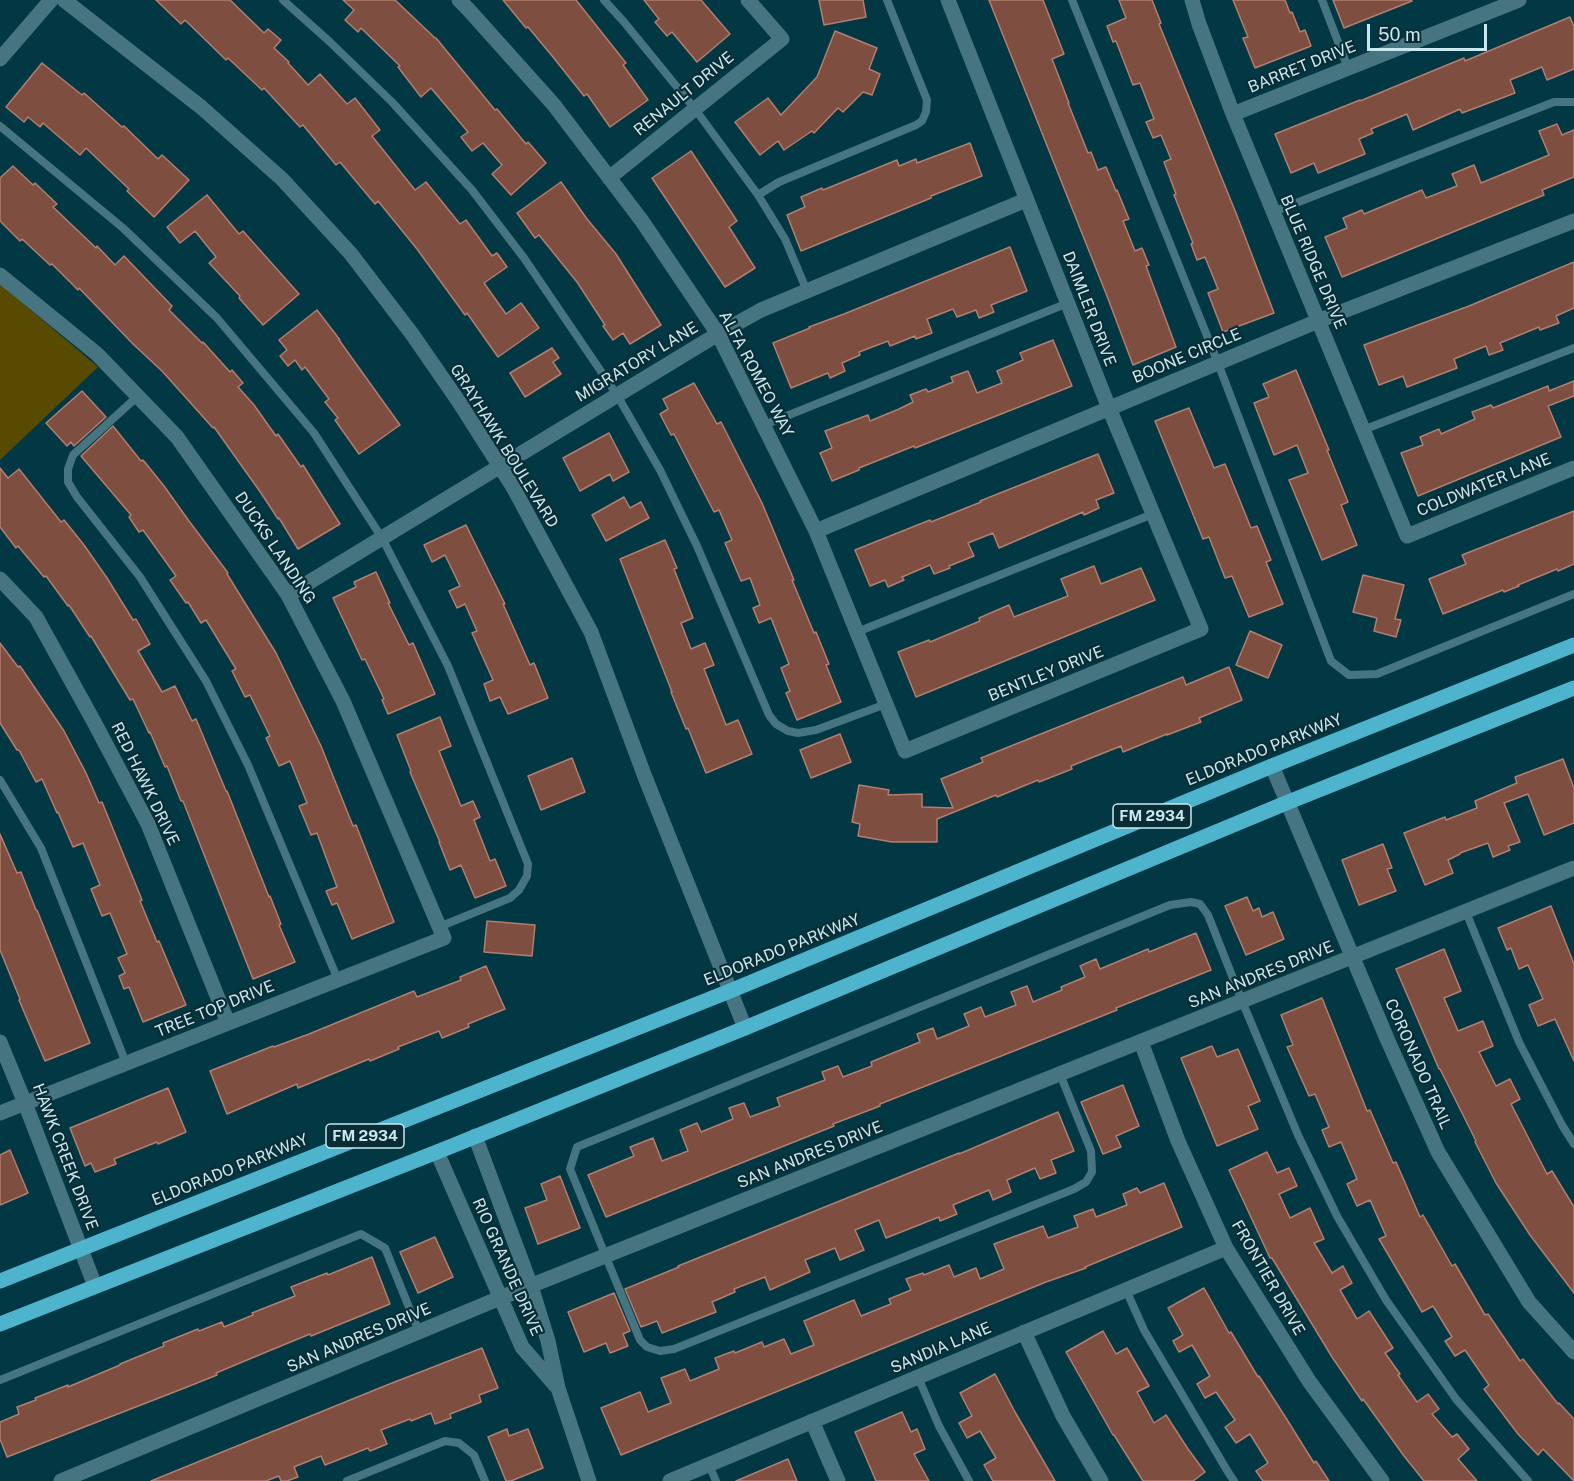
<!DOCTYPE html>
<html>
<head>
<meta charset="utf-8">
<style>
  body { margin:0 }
  #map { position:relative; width:1574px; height:1481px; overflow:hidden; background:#023844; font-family:"Public Sans",sans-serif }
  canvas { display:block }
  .scale { position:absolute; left:1367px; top:24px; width:120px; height:27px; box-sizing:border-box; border:3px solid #c9e8f0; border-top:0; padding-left:8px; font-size:18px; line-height:21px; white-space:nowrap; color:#c9e8f0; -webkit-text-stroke:4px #0a2d35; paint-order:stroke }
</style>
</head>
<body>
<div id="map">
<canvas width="1574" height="1481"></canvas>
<div class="scale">50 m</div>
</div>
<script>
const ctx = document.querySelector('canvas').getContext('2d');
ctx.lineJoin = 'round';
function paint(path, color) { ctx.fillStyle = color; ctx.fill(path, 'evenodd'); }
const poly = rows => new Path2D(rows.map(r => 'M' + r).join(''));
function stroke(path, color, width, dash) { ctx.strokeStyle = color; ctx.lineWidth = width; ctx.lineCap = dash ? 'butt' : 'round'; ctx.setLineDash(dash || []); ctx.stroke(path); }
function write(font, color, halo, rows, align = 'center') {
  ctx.font = font + ' "Public Sans",sans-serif'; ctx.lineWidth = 4.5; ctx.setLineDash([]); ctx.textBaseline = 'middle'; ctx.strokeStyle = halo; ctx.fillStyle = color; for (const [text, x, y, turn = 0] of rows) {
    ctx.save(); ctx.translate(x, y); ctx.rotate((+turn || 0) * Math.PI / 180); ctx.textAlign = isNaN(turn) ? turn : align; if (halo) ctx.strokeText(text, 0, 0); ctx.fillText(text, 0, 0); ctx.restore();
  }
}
const green = poly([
  [0,284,98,367,0,460]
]);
const building = poly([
  [156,0,230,0,264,33,268,29,281,40,274,48,289,62,288,63,308,85,320,74,347,104,355,98,380,130,372,136,415,190,426,182,460,224,466,220,492,256,497,253,507,267,484,283,506,314,521,303,539,328,498,357,467,313,465,315,417,249,378,201,375,204,340,162,336,165,303,125,300,127,264,88,262,90,228,58,226,60,185,20,181,24,156,0],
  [343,0,395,0,435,38,436,38,495,110,497,109,526,144,528,142,546,163,511,195,492,174,502,165,483,143,472,151,461,137,468,132,431,88,421,97,398,67,400,66,361,28,358,32,345,20,354,10,343,0],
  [503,0,576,0,626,63,623,65,648,100,610,127,587,94,584,96,553,57,528,27,526,28,503,0],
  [644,0,701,0,730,34,697,62,672,32,667,36,655,22,659,19,644,0],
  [819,0,863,0,866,17,824,25,819,0],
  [989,0,1043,0,1064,54,1052,59,1069,103,1068,103,1088,153,1091,152,1098,170,1106,167,1116,191,1117,190,1129,219,1123,221,1135,251,1142,248,1149,265,1146,266,1176,347,1133,365,1107,296,989,0],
  [1119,0,1152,0,1161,23,1159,24,1236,213,1274,313,1223,332,1208,293,1218,289,1205,257,1197,260,1191,244,1193,243,1174,195,1176,194,1164,162,1171,159,1161,135,1153,138,1146,122,1154,119,1140,83,1133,85,1116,41,1113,42,1107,26,1126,18,1119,0],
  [1233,0,1285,0,1290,13,1292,12,1300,32,1305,30,1311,46,1255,68,1243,38,1248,37,1233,0],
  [1333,0,1411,0,1412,1,1344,28,1333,0],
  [1570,17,1574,27,1574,69,1547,80,1542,67,1510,80,1515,93,1462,113,1460,109,1413,130,1407,114,1371,129,1373,133,1359,139,1365,154,1318,173,1314,163,1291,173,1275,134,1360,100,1360,101,1464,58,1465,61,1570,17],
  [835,31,877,48,869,69,880,74,872,95,863,92,843,112,838,108,814,133,812,131,784,150,778,141,760,155,735,122,768,98,781,115,817,77,835,31],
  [42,63,82,95,84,93,122,127,124,126,158,159,162,155,189,180,154,217,127,191,129,189,86,148,80,155,43,123,40,127,28,117,24,122,6,107,42,63],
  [1557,124,1562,135,1574,130,1574,177,1542,190,1544,195,1342,277,1325,237,1347,228,1343,218,1362,210,1364,214,1422,190,1426,198,1457,186,1452,174,1474,165,1481,183,1549,155,1539,131,1557,124],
  [970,143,982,176,931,196,931,198,801,251,787,215,805,207,801,197,822,188,823,190,897,160,899,166,916,159,917,163,970,143],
  [691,151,737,221,729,227,755,268,725,287,652,178,691,151],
  [13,166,33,185,35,183,57,204,53,207,96,248,97,246,115,265,124,256,172,306,169,310,202,343,203,342,230,372,232,370,243,383,238,387,254,405,276,436,278,434,301,467,303,465,340,524,298,549,279,518,278,519,261,493,214,427,213,428,162,371,134,345,79,288,78,290,52,264,50,265,22,239,20,241,0,221,0,178,13,166],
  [561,182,587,219,616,254,661,325,630,344,623,333,613,340,603,326,605,325,577,282,539,235,535,238,517,213,561,182],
  [207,195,239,234,243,231,299,294,263,325,239,298,240,296,209,263,216,257,195,231,180,243,167,227,207,195],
  [1010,247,1027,291,991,305,994,312,979,318,976,310,957,317,953,309,927,319,932,333,916,339,915,336,890,346,888,341,859,352,860,355,842,363,845,371,830,378,828,373,791,388,773,343,810,328,809,327,844,314,1010,247],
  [1574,262,1574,308,1556,316,1559,323,1540,330,1539,327,1500,343,1503,350,1489,355,1486,346,1454,359,1457,368,1407,387,1403,376,1379,385,1364,345,1469,306,1574,262],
  [317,310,340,340,339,340,400,425,359,454,335,420,338,418,325,402,329,399,305,367,302,370,295,360,288,366,280,356,287,350,279,340,317,310],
  [1053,340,1072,386,915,448,914,446,859,468,859,470,832,481,820,453,832,448,825,431,868,415,870,421,899,409,913,402,910,395,926,389,928,392,953,382,951,377,968,371,977,393,1002,383,997,371,1023,360,1020,353,1053,340],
  [552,348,559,358,553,362,561,374,525,397,510,373,552,348],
  [1296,370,1329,450,1327,450,1348,502,1341,505,1357,545,1322,560,1289,480,1308,473,1297,445,1274,455,1254,403,1269,397,1263,384,1296,370],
  [1574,381,1574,396,1548,406,1561,437,1418,496,1401,453,1423,445,1420,437,1439,429,1441,434,1475,419,1472,412,1491,405,1493,408,1548,386,1549,391,1574,381],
  [694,383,717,424,721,422,762,503,794,580,792,580,814,633,816,632,829,664,826,665,841,702,797,720,786,693,790,691,781,668,789,664,771,618,759,623,753,608,760,605,750,578,741,581,725,543,732,540,719,510,714,512,674,434,671,435,660,414,668,409,663,399,694,383],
  [82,391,106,417,74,446,71,442,67,446,46,423,82,391],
  [1189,408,1214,468,1225,464,1251,528,1257,526,1271,560,1266,562,1283,604,1249,617,1232,576,1225,578,1209,537,1203,539,1155,421,1189,408],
  [113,426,141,461,143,460,164,486,189,521,228,573,227,574,276,653,321,746,353,826,356,825,394,922,352,939,337,903,332,905,326,891,337,887,317,833,311,835,299,806,307,803,290,761,279,766,266,738,270,736,250,695,245,697,232,671,236,669,206,620,201,623,188,602,186,603,170,580,176,576,143,530,139,532,129,517,131,515,81,456,113,426],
  [609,433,629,472,613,481,610,474,580,491,563,458,609,433],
  [1098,454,1114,493,1096,500,1099,508,1084,515,1083,512,999,548,993,533,968,543,974,556,949,566,950,568,934,574,930,565,902,577,904,580,888,587,885,580,870,586,855,550,930,520,931,522,981,502,980,501,1098,454],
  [0,468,8,478,19,469,61,522,64,520,84,545,107,578,133,620,136,619,150,644,138,651,162,692,175,686,192,721,196,719,226,791,227,791,269,897,270,896,281,924,279,925,295,962,253,979,183,801,181,801,167,766,165,767,150,732,149,733,133,699,130,700,91,636,90,637,69,605,68,606,46,576,44,577,18,546,16,548,0,527,0,468],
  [624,497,630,508,641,502,649,518,606,541,592,515,624,497],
  [1574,511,1574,564,1558,571,1557,569,1518,585,1519,586,1504,592,1503,590,1443,614,1429,579,1466,564,1462,555,1574,511],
  [466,525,505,604,503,604,530,665,534,663,548,698,508,714,500,697,490,701,484,684,493,680,472,633,477,631,465,604,457,608,449,591,460,586,445,555,432,562,424,545,466,525],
  [665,540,677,568,674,569,693,618,681,623,691,649,705,643,714,665,704,669,726,725,738,720,752,754,706,773,688,728,686,729,671,692,672,692,620,559,665,540],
  [1094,566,1101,584,1141,568,1155,600,916,697,898,652,929,640,930,642,980,621,979,618,1009,605,1014,617,1068,596,1061,579,1094,566],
  [376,572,390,603,388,603,409,645,413,643,435,694,388,714,382,700,384,699,365,659,362,660,333,598,356,587,354,582,376,572],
  [1363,575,1404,585,1395,619,1401,620,1396,637,1374,631,1377,618,1353,612,1363,575],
  [1250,631,1282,645,1268,678,1236,665,1250,631],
  [0,643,18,667,20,666,64,731,86,773,99,803,102,802,142,900,140,901,157,942,159,941,186,1005,143,1022,129,987,124,989,119,976,125,973,118,958,127,954,110,913,102,916,91,889,100,885,83,843,73,847,58,812,57,813,42,779,36,782,19,750,17,750,0,723,0,643],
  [1229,667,1242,700,1199,718,1201,722,1167,735,1167,734,1123,752,1121,746,1071,766,1072,769,1039,782,1038,780,997,797,996,795,937,819,937,842,892,842,858,836,860,824,852,822,859,785,889,790,888,795,922,794,922,807,953,808,941,779,983,762,981,758,1183,677,1186,685,1229,667],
  [440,717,451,746,439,751,461,806,473,801,480,817,474,820,490,861,495,859,506,886,475,898,461,865,450,870,439,842,440,842,410,772,411,771,397,735,440,717],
  [840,734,851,762,811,778,800,750,840,734],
  [572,758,585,792,541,810,528,776,572,758],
  [1563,759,1574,788,1574,823,1544,835,1528,794,1504,803,1520,842,1508,846,1510,850,1493,857,1488,843,1460,853,1460,854,1448,860,1453,873,1425,885,1404,833,1445,817,1446,820,1477,808,1475,801,1517,783,1515,777,1563,759],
  [0,834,17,873,21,872,36,910,37,910,90,1043,45,1061,19,1000,20,999,0,950,0,834],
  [1383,844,1392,868,1387,869,1396,891,1359,905,1342,860,1383,844],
  [1247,897,1253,911,1259,908,1262,917,1273,912,1284,939,1246,955,1225,906,1247,897],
  [1551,906,1574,964,1574,1061,1555,1019,1538,1026,1529,1005,1543,999,1528,965,1519,969,1511,948,1507,950,1498,928,1551,906],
  [487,921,535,925,532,956,484,952,487,921],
  [1196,933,1211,970,1116,1008,1117,1010,1077,1026,880,1104,880,1106,833,1124,834,1126,606,1217,588,1175,634,1156,630,1147,653,1138,662,1161,688,1151,680,1130,697,1123,701,1132,733,1119,729,1108,744,1103,750,1117,780,1106,777,1098,825,1080,822,1072,838,1066,843,1077,872,1066,871,1062,920,1042,917,1034,933,1028,937,1039,969,1026,964,1014,981,1007,985,1017,1016,1005,1011,992,1027,986,1033,1002,1062,990,1061,987,1085,977,1080,966,1096,959,1100,969,1148,949,1149,952,1196,933],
  [1444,949,1461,991,1444,998,1458,1031,1483,1021,1493,1046,1479,1052,1496,1086,1510,1079,1520,1099,1511,1104,1547,1174,1552,1171,1574,1207,1574,1293,1530,1235,1496,1183,1475,1142,1476,1141,1440,1069,1439,1069,1396,969,1444,949],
  [486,966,505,1009,468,1024,469,1027,442,1038,439,1031,398,1047,399,1049,370,1061,369,1059,298,1088,297,1084,227,1114,210,1071,273,1046,274,1047,309,1034,414,991,417,997,461,980,460,977,486,966],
  [1322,998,1367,1111,1370,1110,1393,1163,1396,1162,1420,1217,1423,1215,1452,1266,1455,1264,1485,1315,1488,1314,1520,1361,1523,1359,1558,1404,1559,1403,1574,1419,1574,1481,1543,1449,1538,1455,1518,1434,1484,1389,1489,1385,1465,1350,1455,1356,1445,1341,1452,1337,1433,1306,1422,1312,1379,1239,1386,1236,1370,1200,1357,1206,1347,1184,1357,1179,1341,1142,1329,1147,1322,1130,1329,1127,1315,1094,1309,1096,1293,1060,1287,1047,1293,1045,1281,1015,1322,998],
  [1212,1046,1217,1057,1238,1049,1260,1101,1248,1106,1258,1129,1217,1146,1181,1058,1212,1046],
  [1123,1085,1139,1126,1116,1136,1121,1147,1103,1154,1081,1102,1123,1085],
  [168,1088,186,1132,158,1144,157,1142,114,1159,116,1164,95,1172,91,1163,85,1166,70,1128,168,1088],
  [1058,1112,1074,1151,1051,1160,1056,1173,1040,1179,1035,1168,1007,1180,1011,1192,993,1200,989,1190,953,1205,957,1214,940,1221,939,1217,886,1238,879,1220,855,1230,864,1250,840,1260,835,1248,805,1260,810,1272,770,1290,765,1277,734,1289,735,1292,712,1302,716,1312,662,1333,657,1321,641,1327,625,1289,679,1267,678,1266,959,1153,959,1154,1058,1112],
  [10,1150,28,1193,0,1205,0,1155,10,1150],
  [1267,1152,1277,1173,1289,1168,1297,1186,1279,1194,1290,1218,1310,1208,1324,1239,1314,1243,1332,1273,1343,1266,1352,1283,1340,1290,1357,1319,1369,1311,1393,1348,1385,1353,1400,1374,1398,1375,1417,1402,1428,1394,1439,1409,1432,1414,1452,1437,1457,1434,1469,1449,1458,1459,1477,1481,1424,1481,1404,1456,1363,1399,1362,1401,1332,1357,1272,1258,1270,1258,1229,1170,1267,1152],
  [560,1176,580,1228,538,1244,525,1208,547,1200,541,1184,560,1176],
  [1164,1183,1182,1227,1085,1267,1086,1268,1046,1282,621,1455,601,1408,640,1392,648,1412,671,1403,661,1378,685,1369,690,1381,719,1369,715,1358,734,1351,735,1353,762,1342,764,1347,784,1339,791,1354,814,1345,804,1321,854,1300,861,1316,891,1304,889,1299,911,1290,906,1279,923,1273,924,1275,949,1265,954,1277,976,1268,980,1279,1004,1269,994,1244,1043,1226,1048,1238,1078,1227,1074,1216,1093,1209,1096,1217,1127,1205,1123,1194,1137,1188,1140,1193,1164,1183],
  [435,1237,453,1277,418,1293,400,1252,435,1237],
  [372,1257,390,1304,311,1336,310,1334,259,1355,216,1373,217,1375,182,1389,7,1457,0,1439,0,1422,19,1414,17,1407,36,1400,35,1398,68,1385,68,1387,120,1365,120,1364,164,1346,163,1343,198,1329,199,1331,222,1322,224,1327,253,1315,252,1313,295,1296,291,1287,327,1273,328,1275,372,1257],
  [1204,1288,1229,1333,1231,1332,1258,1377,1259,1376,1286,1418,1314,1463,1316,1461,1329,1481,1263,1481,1256,1471,1268,1463,1250,1434,1236,1443,1225,1427,1235,1420,1216,1392,1205,1398,1197,1384,1210,1376,1192,1345,1179,1352,1173,1341,1183,1335,1168,1308,1204,1288],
  [614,1293,630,1331,623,1334,628,1346,610,1353,606,1343,584,1352,568,1312,614,1293],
  [1103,1331,1116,1354,1127,1348,1149,1386,1137,1392,1154,1423,1166,1415,1188,1449,1205,1472,1193,1481,1143,1481,1114,1435,1113,1435,1066,1352,1103,1331],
  [482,1348,498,1388,479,1395,481,1402,450,1414,451,1418,435,1424,431,1413,411,1421,410,1419,381,1430,387,1444,370,1451,368,1448,325,1465,321,1456,294,1467,298,1477,287,1481,281,1481,279,1476,266,1481,151,1481,387,1385,482,1348],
  [995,1374,1015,1412,1055,1481,993,1481,984,1465,996,1458,980,1431,967,1438,959,1423,972,1416,960,1393,995,1374],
  [902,1412,911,1432,917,1429,925,1449,914,1454,929,1481,876,1481,855,1432,902,1412],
  [507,1429,509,1436,528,1429,543,1468,511,1481,506,1481,488,1437,507,1429],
  [788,1459,797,1481,736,1481,788,1459]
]);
const service = poly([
  [283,0,330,42,392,102,472,190,524,258,617,395,660,470,697,546,769,715,776,724,788,731,798,733,816,730,886,704],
  [604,0,624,22,695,109,758,195,785,239,807,291],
  [1072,0,1218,363,1331,661,1349,675,1377,674,1574,594],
  [1322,0,1348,68],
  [0,126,123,228,217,318,314,433,382,538,448,666,528,864,527,876,519,890,510,898,439,927],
  [758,195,779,182,916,125,922,121,926,112,927,100,887,0],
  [1273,212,1554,102,1574,102],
  [138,396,73,455,68,469,68,482,77,497,140,577,206,681,248,765,338,980],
  [764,425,1068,303],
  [1363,430,1574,348],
  [857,632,1153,514],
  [0,780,41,848,126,1063],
  [1466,912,1519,1042,1562,1125,1574,1144],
  [1060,1074,1091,1151,1092,1172,1086,1182,1074,1189,674,1349,660,1351,647,1347,640,1340,570,1169,577,1147,1170,905,1191,902,1200,904,1208,915,1242,1001,1298,1135,1337,1216,1386,1300,1456,1399,1528,1481],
  [1126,1290,1144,1330,1228,1472,1234,1481],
  [918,1377,939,1426,969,1481],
  [0,1380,361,1234,385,1248,419,1332],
  [709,1465,716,1481],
  [347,1481,445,1441,459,1443,474,1455,485,1481]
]);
const minor = poly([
  [459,0,468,9,554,105,642,221,718,334,816,531,905,751,1201,629,1109,408,948,0],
  [1192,0,1199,24,1233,114,1407,536,1574,468],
  [0,59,51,0],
  [1233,114,1519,0],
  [609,178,782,39,748,0],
  [0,275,97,354,177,437,288,595,343,701,444,938,0,1113],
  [816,531,1318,321,1574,221],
  [0,579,36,617,93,720,148,824,228,1023],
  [288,595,718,334,761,310,1026,200],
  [1272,766,1388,1041,1438,1152,1529,1302,1574,1352],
  [0,1042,25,1103,95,1286],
  [1141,1042,1178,1141,1226,1248,1309,1381,1382,1481],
  [475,1136,531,1286,548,1341,558,1388,589,1481],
  [437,1152,522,1347,556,1386],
  [1024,1332,1063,1416,1101,1481],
  [812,1421,838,1481],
  [61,1481,500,1298,1574,868],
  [670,1481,1226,1248]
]);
const tertiary = poly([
  [64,0,201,107,282,179,351,254,412,334,459,402,513,487,591,632,645,777,745,1028]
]);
const primary = poly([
  [0,1281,730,991,1272,766,1574,645],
  [0,1324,437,1152,745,1028,1286,803,1574,688]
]);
const shields = [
  [1152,816,78],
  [365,1136,78]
];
const shieldNames = [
  ["FM 2934",1152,816],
  ["FM 2934",365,1136]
];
const streetNames = [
  ["BARRET DRIVE",1302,67,-22],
  ["RENAULT DRIVE",684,94,-39],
  ["BLUE RIDGE DRIVE",1313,262,67],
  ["DAIMLER DRIVE",1089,309,69],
  ["BOONE CIRCLE",1187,356,-23],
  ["MIGRATORY LANE",637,362,-31],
  ["ALFA ROMEO WAY",756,374,62],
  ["GRAYHAWK BOULEVARD",504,446,58],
  ["COLDWATER LANE",1484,485,-22],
  ["DUCKS LANDING",275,548,56],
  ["BENTLEY DRIVE",1046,674,-22],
  ["ELDORADO PARKWAY",1264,750,-22],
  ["RED HAWK DRIVE",145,784,64],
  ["ELDORADO PARKWAY",782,950,-22],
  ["SAN ANDRES DRIVE",1261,975,-22],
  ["TREE TOP DRIVE",215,1009,-22],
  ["CORONADO TRAIL",1418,1064,66],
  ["SAN ANDRES DRIVE",810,1155,-22],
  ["HAWK CREEK DRIVE",65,1157,69],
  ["ELDORADO PARKWAY",230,1170,-22],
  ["RIO GRANDE DRIVE",507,1267,66],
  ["FRONTIER DRIVE",1268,1278,60],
  ["SAN ANDRES DRIVE",359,1338,-23],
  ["SANDIA LANE",941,1348,-23]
];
paint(green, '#584a01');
paint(building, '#7e4e41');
stroke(building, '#b27e6f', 1.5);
stroke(service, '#467480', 8);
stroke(minor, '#467480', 15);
stroke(tertiary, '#467480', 15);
stroke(primary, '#4eb4ce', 15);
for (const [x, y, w] of shields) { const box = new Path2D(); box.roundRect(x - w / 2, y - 12, w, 24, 4.5); ctx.fillStyle = '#0a2d35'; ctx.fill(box); stroke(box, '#c9e8f0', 1.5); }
write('bold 15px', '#c9e8f0', null, shieldNames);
write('16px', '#c9e8f0', '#0a2d35', streetNames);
</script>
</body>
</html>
